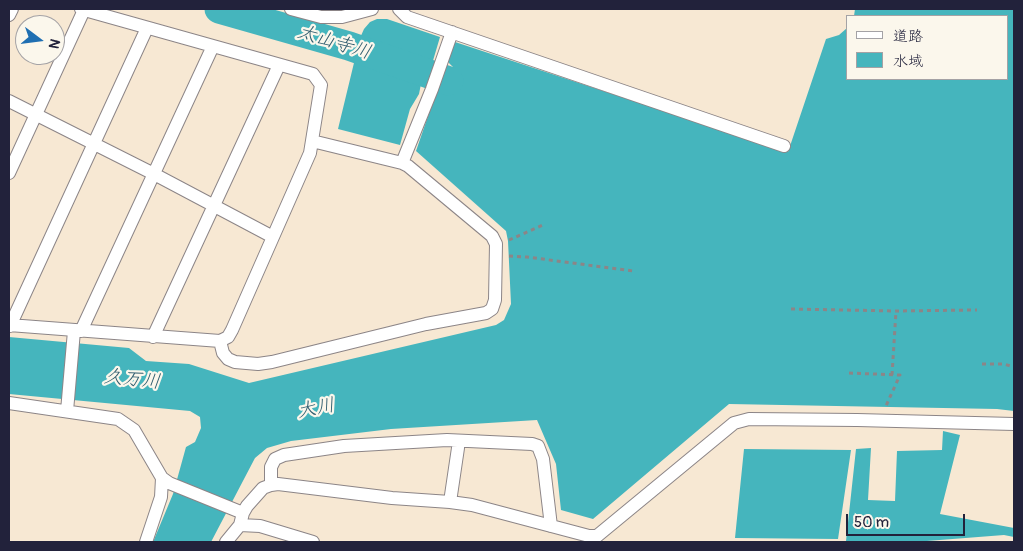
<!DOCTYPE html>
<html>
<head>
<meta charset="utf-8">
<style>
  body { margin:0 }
  #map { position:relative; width:1023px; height:551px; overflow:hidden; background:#f7e8d3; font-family:Pangolin,"Klee One",sans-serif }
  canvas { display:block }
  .frame { position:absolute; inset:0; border:10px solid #22223b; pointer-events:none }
  .legend { position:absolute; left:846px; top:15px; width:162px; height:65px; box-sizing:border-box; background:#fbf7ec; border:1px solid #a4a2a5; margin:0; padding:6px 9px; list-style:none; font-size:15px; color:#22223b }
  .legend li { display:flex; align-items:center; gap:10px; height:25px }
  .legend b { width:25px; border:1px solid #a4a2a5 }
  .north { position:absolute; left:15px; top:15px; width:50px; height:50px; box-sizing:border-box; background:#fbf7ec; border:1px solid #a4a2a5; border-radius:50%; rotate:105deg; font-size:14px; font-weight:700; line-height:20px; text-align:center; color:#22223b }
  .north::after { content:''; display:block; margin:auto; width:18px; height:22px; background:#1f6fb2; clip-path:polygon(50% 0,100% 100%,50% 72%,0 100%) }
  .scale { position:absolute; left:846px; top:514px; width:119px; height:22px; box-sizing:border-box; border:2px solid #22223b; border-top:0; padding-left:6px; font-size:15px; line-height:18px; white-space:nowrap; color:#22223b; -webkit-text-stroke:4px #fbf7ec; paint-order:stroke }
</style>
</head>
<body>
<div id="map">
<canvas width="1023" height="551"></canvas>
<div class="frame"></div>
<ul class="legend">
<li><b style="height:6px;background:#fff"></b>道路</li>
<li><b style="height:14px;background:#45b5bd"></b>水域</li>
</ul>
<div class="north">N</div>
<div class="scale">50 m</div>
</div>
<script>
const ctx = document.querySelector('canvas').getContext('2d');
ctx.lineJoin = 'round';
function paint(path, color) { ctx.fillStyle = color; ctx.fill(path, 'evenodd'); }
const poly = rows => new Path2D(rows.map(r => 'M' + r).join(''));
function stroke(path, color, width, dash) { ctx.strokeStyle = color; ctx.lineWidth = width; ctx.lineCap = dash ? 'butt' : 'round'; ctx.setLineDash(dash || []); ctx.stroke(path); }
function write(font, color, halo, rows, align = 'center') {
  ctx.font = font + ' Pangolin,"Klee One",sans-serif'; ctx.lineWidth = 4.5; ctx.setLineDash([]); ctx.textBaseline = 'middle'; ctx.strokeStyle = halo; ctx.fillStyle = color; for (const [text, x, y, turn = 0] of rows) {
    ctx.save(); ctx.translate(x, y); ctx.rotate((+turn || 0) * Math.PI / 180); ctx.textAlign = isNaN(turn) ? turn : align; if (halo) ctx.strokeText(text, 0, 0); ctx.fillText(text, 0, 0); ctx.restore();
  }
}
const water = poly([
  [855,9,1014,9,1014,411,997,409,729,404,593,519,561,510,556,464,537,420,391,429,291,441,267,448,255,458,211,542,153,542,173,494,186,447,195,442,201,428,200,417,190,411,9,394,9,337,129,348,146,361,189,364,249,383,496,325,504,320,511,304,508,241,506,231,416,151,437,90,445,91,453,67,448,62,455,42,788,152,826,39,839,35,847,28,847,79,1007,79,1007,16,854,16],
  [377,19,387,19,440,37,432,64,435,65,427,85,421,84,419,94,410,109,400,145,338,129,360,38,364,29,370,22],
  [943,431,960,435,940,514,1014,528,1014,537,1004,535,914,542,846,541,856,449,871,448,868,500,895,501,897,451,942,450],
  [744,449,851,450,838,539,735,538]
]);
const river = poly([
  [219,9,349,46,449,81]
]);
const path = poly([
  [509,240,543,225],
  [509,256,527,257,633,271],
  [791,309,896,311,977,310],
  [982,364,1004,364,1014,367],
  [849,373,900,375,885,408],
  [892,375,896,311]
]);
const street = poly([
  [291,9,321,17,342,17,372,9],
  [399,9,407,17,784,146],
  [9,15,12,9],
  [9,101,154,174,273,237],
  [402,163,432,89,452,32],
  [9,173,84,10],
  [9,325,220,341,228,337,232,330,310,153,321,85,313,74,81,9],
  [10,326,147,28],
  [81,331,213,46],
  [153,337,279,65],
  [220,341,223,353,228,359,235,362,258,364,272,362,426,324,486,313,492,309,495,300,496,244,492,236,408,166,402,163,312,141],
  [9,403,118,419,134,430,162,478,169,483,243,513],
  [67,411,74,331],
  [271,485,271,467,275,459,284,455,344,446,447,440,532,444,538,446,543,459,551,526],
  [450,502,458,448],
  [240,525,260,526,313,542],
  [146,542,161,497,162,478],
  [226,542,240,525,243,513,247,506,263,488,271,485,278,484,392,498,450,502,472,505,589,536,597,536,734,423,749,419,857,420,1014,424]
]);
const waterNames = [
  ["太山寺川",334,43,17],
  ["久万川",132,380,6],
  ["大川",316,409,-11]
];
paint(water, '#45b5bd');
stroke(river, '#45b5bd', 29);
stroke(street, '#8c8587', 14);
stroke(path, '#8c8587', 3, [4, 4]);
stroke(street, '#fff', 12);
write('italic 19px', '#305d6f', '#fbf7ec', waterNames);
</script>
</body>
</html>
